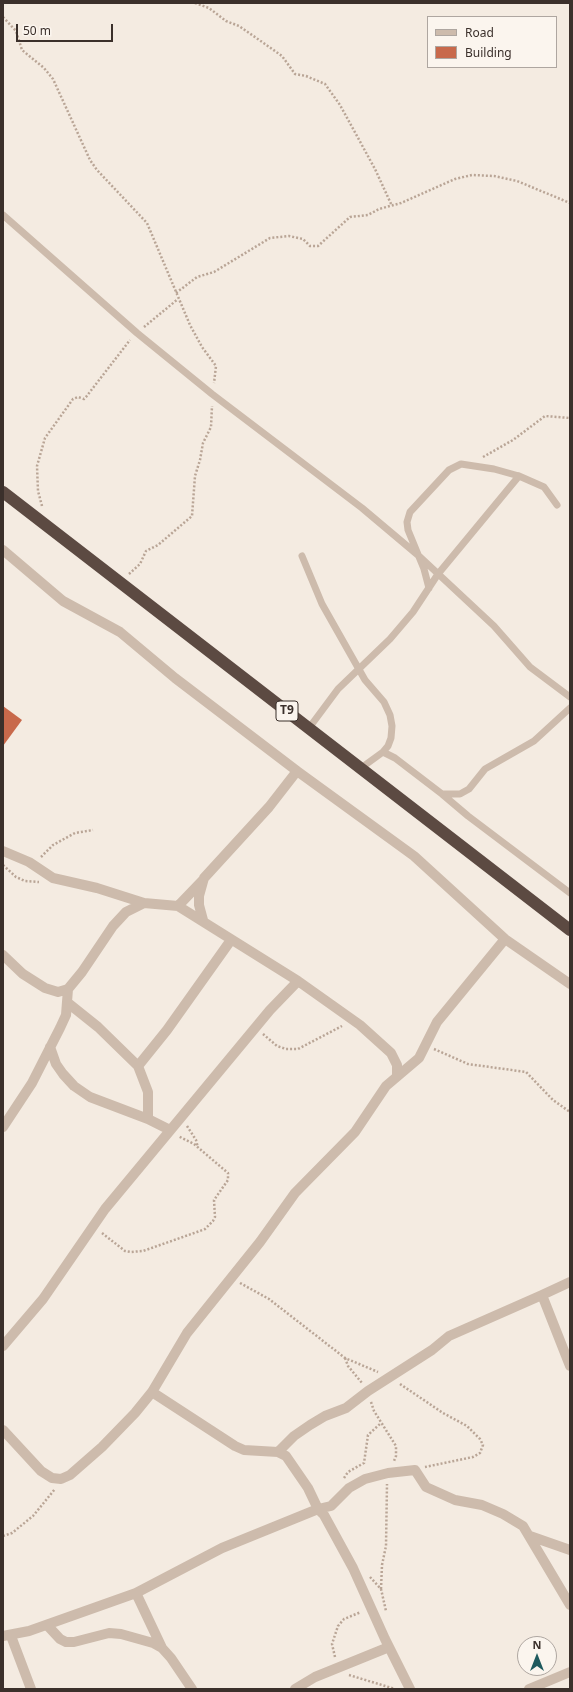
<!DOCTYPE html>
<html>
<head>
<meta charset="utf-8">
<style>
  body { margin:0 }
  #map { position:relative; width:573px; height:1692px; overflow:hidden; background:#f4ebe1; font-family:"Noto Sans",sans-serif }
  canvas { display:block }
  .frame { position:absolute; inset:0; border:4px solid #3b302b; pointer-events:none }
  .legend { position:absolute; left:427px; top:16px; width:130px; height:52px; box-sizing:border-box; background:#fbf5ee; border:1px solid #aea6a0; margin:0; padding:5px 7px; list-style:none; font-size:12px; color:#3b302b }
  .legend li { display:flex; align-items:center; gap:8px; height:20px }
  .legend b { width:20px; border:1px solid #aea6a0 }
  .north { position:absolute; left:517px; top:1636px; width:40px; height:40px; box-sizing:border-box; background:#fbf5ee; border:1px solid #aea6a0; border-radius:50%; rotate:0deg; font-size:11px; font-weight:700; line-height:16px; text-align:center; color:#3b302b }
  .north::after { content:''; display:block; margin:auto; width:14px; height:18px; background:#1f5a5e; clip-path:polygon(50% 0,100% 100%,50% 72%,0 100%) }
  .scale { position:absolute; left:16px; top:24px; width:97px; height:18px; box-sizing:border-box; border:2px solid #3b302b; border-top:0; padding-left:5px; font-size:12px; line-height:14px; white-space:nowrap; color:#3b302b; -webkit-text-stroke:3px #fbf5ee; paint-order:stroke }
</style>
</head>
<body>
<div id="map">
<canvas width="573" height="1692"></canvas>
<div class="frame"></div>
<ul class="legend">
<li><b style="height:5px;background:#cdbbac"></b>Road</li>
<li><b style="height:11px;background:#c8694b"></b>Building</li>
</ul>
<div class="north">N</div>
<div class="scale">50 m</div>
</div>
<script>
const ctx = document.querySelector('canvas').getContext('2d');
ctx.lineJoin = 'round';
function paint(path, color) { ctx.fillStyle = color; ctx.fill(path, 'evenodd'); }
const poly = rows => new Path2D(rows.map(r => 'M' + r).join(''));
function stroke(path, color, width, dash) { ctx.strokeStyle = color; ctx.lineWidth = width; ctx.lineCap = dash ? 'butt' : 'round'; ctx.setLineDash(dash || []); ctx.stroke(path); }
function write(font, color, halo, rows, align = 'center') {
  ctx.font = font + ' "Noto Sans",sans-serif'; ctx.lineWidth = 3.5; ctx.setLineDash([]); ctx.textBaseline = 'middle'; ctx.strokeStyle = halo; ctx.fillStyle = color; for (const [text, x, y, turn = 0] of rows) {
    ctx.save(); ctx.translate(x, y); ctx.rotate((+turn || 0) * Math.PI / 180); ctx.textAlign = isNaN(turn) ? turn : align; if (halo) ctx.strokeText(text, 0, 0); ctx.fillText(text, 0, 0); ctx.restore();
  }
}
const building = poly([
  [3,706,22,720,3,746]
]);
const path = poly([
  [195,3,209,8,226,21,239,26,265,44,282,56,295,74,306,76,325,84,340,105,375,169,392,206],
  [3,17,16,31,22,50,44,68,53,79,90,160,97,170,147,223,190,325,202,347,216,366,214,383],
  [176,293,197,277,214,272,270,238,289,236,303,239,310,246,318,246,350,217,368,215,379,209,401,203,455,179,472,175,494,176,517,181,570,203],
  [144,327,178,299],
  [483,457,513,440,545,416,570,418],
  [42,506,38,491,37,466,45,438,73,399,78,397,84,399,86,397,130,340],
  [129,574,140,564,146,551,158,545,192,516,195,476,200,460,203,443,211,427,212,406],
  [41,857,53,845,75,833,93,830],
  [3,865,16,877,25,881,39,882],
  [263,1034,277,1046,286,1049,298,1049,342,1026],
  [434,1049,468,1064,526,1072,553,1100,570,1112],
  [187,1126,196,1140,198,1148],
  [102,1233,125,1251,131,1252,143,1251,197,1232,205,1229,213,1221,215,1217,214,1200,228,1180,228,1173,194,1144,178,1136],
  [240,1283,269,1299,345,1358,378,1372],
  [345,1358,348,1366,362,1383],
  [400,1384,443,1413,467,1426,480,1439,483,1445,480,1453,473,1457,425,1467],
  [371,1402,374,1411,396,1446,396,1456,394,1461],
  [344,1478,348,1472,364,1463,368,1435,381,1423],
  [3,1536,12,1533,33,1516,55,1489],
  [370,1577,381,1589,386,1611],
  [381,1589,382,1565,386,1546,387,1484],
  [335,1657,332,1644,338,1626,344,1619,361,1612],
  [349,1675,395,1689]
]);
const lane = poly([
  [3,215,137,333,212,394,362,508,419,556,494,626,530,667,570,697],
  [302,556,322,604,365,680,384,702,390,715,392,726,391,738,388,746,383,752,361,768],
  [429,588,424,569,408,530,407,522,410,512,449,470,461,464,494,469,519,476,544,487,557,505],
  [309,728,338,689,390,639,413,612,438,574,519,476],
  [383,752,395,758,442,794,460,794,469,789,485,769,534,741,570,708],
  [442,794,468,816,570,893]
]);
const street = poly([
  [3,550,63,601,120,632,175,678,297,771,414,856,505,939,570,984],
  [3,851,29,862,53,878,97,888,144,903],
  [178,906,203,880],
  [203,920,199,905,199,896,204,878,269,807,297,771],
  [3,955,23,974,45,988,58,992,68,989,82,972,113,926,126,912,144,903,178,906,298,981,360,1025,391,1053,397,1065,397,1076],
  [68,1003,98,1027,138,1066,148,1092,148,1119],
  [50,1047,56,1064,63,1074,74,1086,90,1097,148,1119,170,1130],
  [138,1066,167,1030,231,940],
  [3,1127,32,1083,60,1028,66,1015,68,989],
  [570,1282,542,1295,570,1366],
  [3,1346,43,1299,105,1209,270,1010,298,981],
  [152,1392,235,1446,244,1450,278,1452,286,1456,308,1488,318,1509,324,1515,353,1568,385,1639,410,1689],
  [3,1430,41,1471,52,1478,61,1479,70,1475,102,1447,135,1413,152,1392,187,1333,260,1242,295,1193,355,1132,386,1086,419,1058,437,1022,505,939],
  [278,1452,294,1436,310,1425,325,1416,346,1408,368,1391,432,1350,449,1336,542,1295],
  [530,1536,570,1550],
  [136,1593,162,1648],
  [47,1625,60,1639,66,1642,74,1642,109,1633,121,1634,153,1643,162,1648,171,1658,192,1689],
  [3,1636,29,1631,136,1593,222,1548,318,1509,331,1506,349,1488,365,1479,388,1473,415,1470,426,1487,455,1500,482,1505,503,1514,523,1526,570,1605],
  [11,1636,31,1689],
  [295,1689,315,1677,389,1647],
  [529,1689,570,1672]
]);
const highway = poly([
  [3,492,570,930]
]);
const shields = [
  [287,711,22]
];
const shieldNames = [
  ["T9",287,711]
];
paint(building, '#c8694b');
stroke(path, '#b9a596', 2.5, [2, 2]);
stroke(lane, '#cdbbac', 7);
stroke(street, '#cdbbac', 10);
stroke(highway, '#5c4a42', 12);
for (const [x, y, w] of shields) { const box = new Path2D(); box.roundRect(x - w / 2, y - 10, w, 20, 3); ctx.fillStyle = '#fbf5ee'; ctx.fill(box); stroke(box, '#3b302b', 1); }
write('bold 12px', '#3b302b', null, shieldNames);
</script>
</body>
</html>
